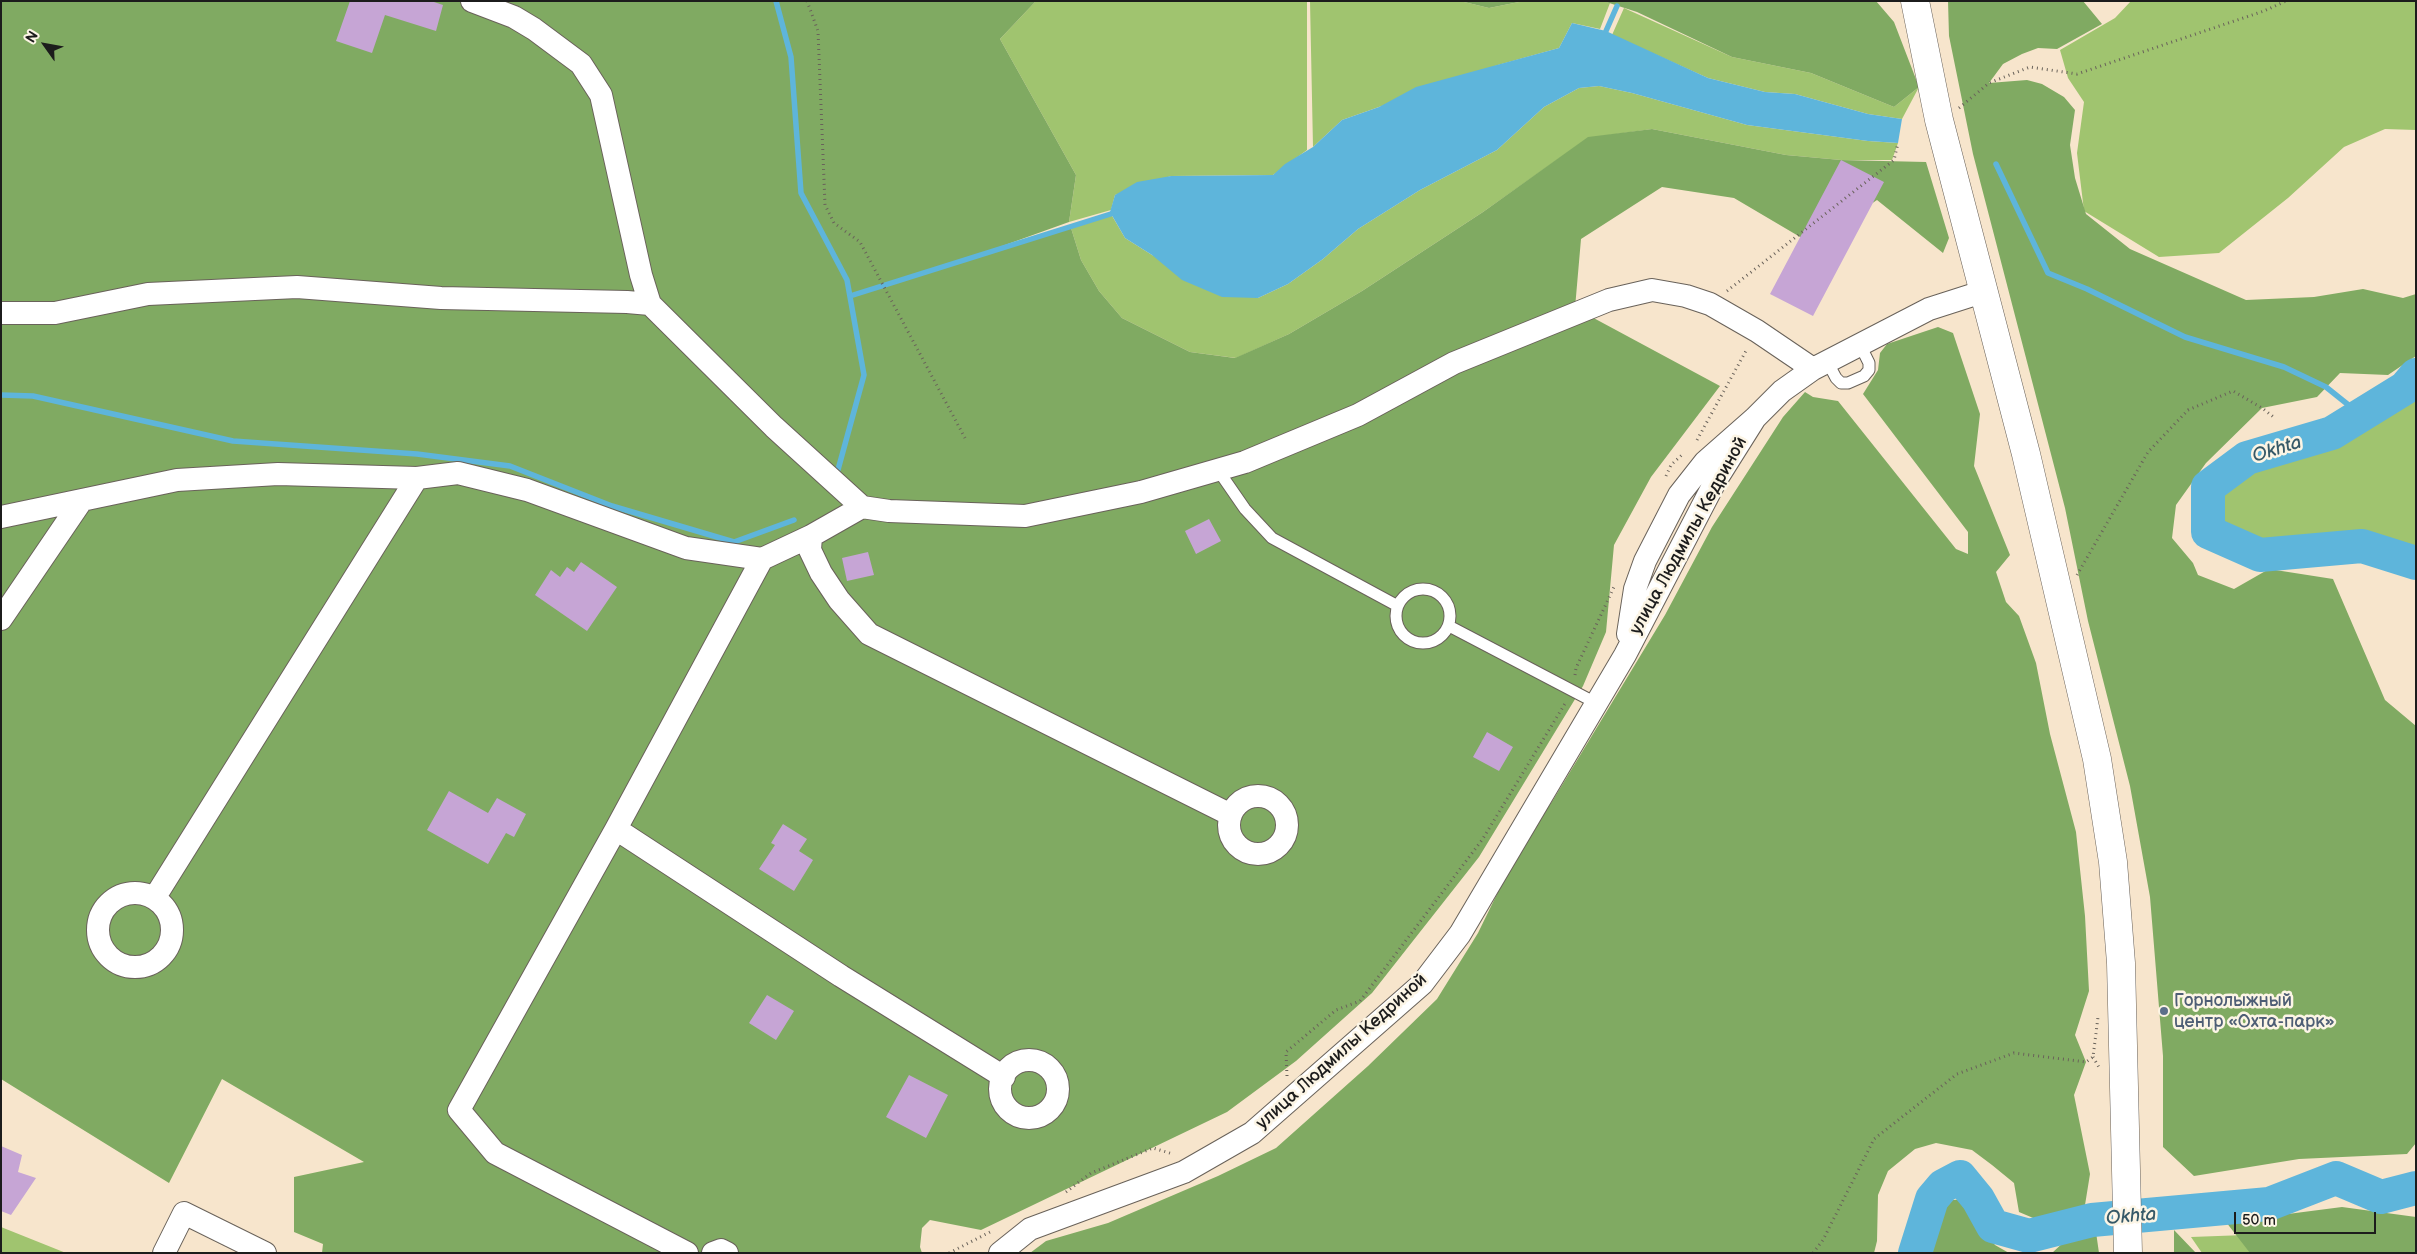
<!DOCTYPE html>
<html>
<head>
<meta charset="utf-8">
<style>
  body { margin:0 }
  #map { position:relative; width:2417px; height:1254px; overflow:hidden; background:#f7e5cc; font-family:"Balsamiq Sans",sans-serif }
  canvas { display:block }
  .frame { position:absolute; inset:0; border:2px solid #1c1c1c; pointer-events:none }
  .north { position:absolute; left:20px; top:20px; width:50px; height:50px; -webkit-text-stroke:4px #fcf5e5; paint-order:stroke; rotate:302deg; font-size:14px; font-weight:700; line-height:20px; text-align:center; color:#1c1c1c }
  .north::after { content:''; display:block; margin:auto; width:18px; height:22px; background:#1c1c1c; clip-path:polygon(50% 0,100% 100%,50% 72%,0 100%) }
  .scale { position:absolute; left:2234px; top:1212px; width:142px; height:22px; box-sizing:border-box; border:2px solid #1c1c1c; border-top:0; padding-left:6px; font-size:15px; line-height:18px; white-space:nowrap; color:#1c1c1c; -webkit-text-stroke:4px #fcf5e5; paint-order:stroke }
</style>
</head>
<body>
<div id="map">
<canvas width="2417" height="1254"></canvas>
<div class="frame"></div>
<div class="north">N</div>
<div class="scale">50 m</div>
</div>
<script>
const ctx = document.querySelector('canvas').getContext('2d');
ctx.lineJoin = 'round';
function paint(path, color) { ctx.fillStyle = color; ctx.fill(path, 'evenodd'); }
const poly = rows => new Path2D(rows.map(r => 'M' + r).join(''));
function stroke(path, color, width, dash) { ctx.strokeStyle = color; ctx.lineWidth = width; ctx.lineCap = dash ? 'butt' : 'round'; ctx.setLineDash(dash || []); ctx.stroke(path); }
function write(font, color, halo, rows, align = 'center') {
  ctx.font = font + ' "Balsamiq Sans",sans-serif'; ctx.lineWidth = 5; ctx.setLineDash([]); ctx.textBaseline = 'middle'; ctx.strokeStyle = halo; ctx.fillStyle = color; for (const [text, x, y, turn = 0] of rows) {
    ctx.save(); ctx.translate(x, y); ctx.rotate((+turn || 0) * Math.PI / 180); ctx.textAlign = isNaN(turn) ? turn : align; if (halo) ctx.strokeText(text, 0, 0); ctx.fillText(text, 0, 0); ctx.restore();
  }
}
const green = poly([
  [1036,1,1307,1,1307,150,1273,175,1171,176,1115,195,1111,210,1069,222,1076,175,1000,39],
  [1310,1,1460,1,1489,8,1524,1,1603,1,1610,3,1600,29,1572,23,1559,48,1498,65,1342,120,1313,147],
  [2131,1,2416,1,2416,130,2385,129,2344,147,2288,198,2219,253,2159,257,2084,211,2077,153,2084,102,2068,78,2060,50,2115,18],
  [1624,8,1732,57,1811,73,1894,107,1919,87,1902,119,1868,114,1795,94,1765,92,1708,78,1612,35],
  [1599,86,1632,93,1747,125,1868,141,1898,143,1892,160,1841,160,1786,155,1652,129,1588,138,1483,212,1362,291,1289,334,1236,358,1190,352,1122,318,1099,291,1081,260,1071,228,1111,214,1125,238,1152,255,1258,298,1288,284,1323,259,1358,229,1420,190,1497,150,1544,107,1579,88],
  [2416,391,2416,548,2350,532,2261,540,2217,521,2221,493,2252,471,2337,445],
  [1,1227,66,1253,1,1253],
  [2245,1235,2261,1253,2202,1253,2191,1237]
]);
const forest = poly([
  [1,1,1036,1,1000,39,1076,175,1069,222,969,258,1071,228,1081,260,1099,291,1122,318,1190,352,1235,358,1289,334,1362,291,1483,212,1588,137,1652,129,1786,155,1841,160,1926,162,1949,238,1943,253,1877,200,1812,244,1734,198,1662,187,1581,239,1575,308,1720,386,1651,477,1614,545,1606,632,1583,686,1479,857,1372,993,1296,1061,1227,1112,981,1230,930,1220,922,1228,920,1247,922,1253,322,1253,323,1244,294,1232,294,1177,364,1162,222,1079,169,1183,1,1079],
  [1460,1,1524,1,1489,8],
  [1603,1,1876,1,1894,22,1919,87,1894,107,1811,73,1732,57,1637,12],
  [1948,1,2083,1,2102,24,2057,49,2038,48,2022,54,2003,64,1989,83,2027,80,2042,84,2064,97,2075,110,2070,145,2075,178,2086,214,2130,249,2246,300,2314,297,2363,289,2403,298,2416,294,2416,356,2388,375,2340,373,2317,397,2262,408,2206,463,2176,505,2172,538,2193,563,2198,575,2234,589,2269,569,2333,579,2385,700,2416,726,2416,1143,2407,1154,2299,1159,2194,1176,2163,1147,2163,1056,2150,897,2130,786,2088,621,2065,508,1973,154,1949,36],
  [1938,327,1953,333,1980,414,1974,466,2010,555,1996,572,2006,602,2019,616,2036,663,2050,734,2076,832,2085,916,2089,991,2075,1035,2086,1062,2074,1095,2090,1174,2085,1205,2072,1219,2045,1223,2019,1212,2014,1183,1992,1165,1972,1150,1936,1143,1915,1149,1888,1171,1878,1195,1877,1241,1874,1253,1030,1253,1046,1241,1108,1223,1218,1176,1276,1148,1368,1066,1437,999,1478,933,1516,855,1553,800,1665,615,1712,527,1783,417,1805,392,1813,397,1838,401,1956,549,1968,554,1968,532,1863,394,1878,370,1880,353,1887,344],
  [1962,1199,1995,1245,2009,1253,1929,1253,1945,1201],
  [2342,1207,2416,1217,2416,1253,2250,1253,2226,1222],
  [2174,1230,2196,1253,2174,1253],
  [2096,1232,2099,1253,2052,1253,2066,1240]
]);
const water = poly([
  [1572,23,1606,31,1708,78,1765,92,1795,94,1868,114,1902,119,1898,143,1868,141,1747,125,1632,93,1599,86,1579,88,1544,107,1497,150,1420,190,1358,229,1323,259,1288,284,1258,298,1222,297,1182,280,1152,255,1125,238,1110,212,1115,195,1137,182,1171,176,1273,175,1285,164,1313,147,1342,120,1379,107,1416,87,1559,48]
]);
const stream = poly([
  [776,1,791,57,801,193,847,280,864,375,836,477],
  [1606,31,1617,6],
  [1996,164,2048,273,2087,289,2185,337,2284,367,2326,387,2361,415],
  [850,296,1117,212],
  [1,395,33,396,233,441,417,454,510,466,612,506,734,542,794,520]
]);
const river = poly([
  [2416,375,2405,388,2332,433,2247,458,2208,487,2208,532,2260,555,2362,546,2416,563],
  [1915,1253,1932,1199,1943,1186,1960,1177,1978,1199,1993,1226,2029,1236,2092,1220,2269,1204,2336,1178,2381,1197,2416,1188]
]);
const building = poly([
  [350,1,431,1,443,5,436,31,385,15,372,53,336,41],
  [1841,160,1884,182,1813,316,1770,294],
  [1209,519,1221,541,1196,554,1185,531],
  [868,552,874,575,847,581,842,558],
  [581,562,617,587,587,631,535,595,551,570,560,577,567,567,574,572],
  [1487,732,1513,747,1499,771,1473,757],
  [449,791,488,813,497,798,526,814,514,837,506,833,488,864,427,830],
  [783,824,807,839,799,851,813,860,794,891,759,869,775,845,771,843],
  [767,995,794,1011,776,1040,749,1023],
  [909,1075,948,1095,926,1138,886,1117],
  [1,1146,22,1155,18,1172,36,1178,11,1215,1,1211]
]);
const path = poly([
  [807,1,818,31,825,205,834,223,860,242,965,438],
  [1959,108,1989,83,2030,67,2077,74,2264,11,2286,1],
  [1727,291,1894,160,1898,143],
  [1697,440,1747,349],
  [1666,476,1671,465,1684,453],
  [2077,575,2148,452,2188,410,2233,391,2262,408,2275,418],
  [1575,675,1576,668,1614,587],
  [2093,1057,2100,1069],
  [1287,1076,1286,1052,1336,1010,1360,1001,1482,840,1566,702],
  [1066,1192,1091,1173,1153,1148,1173,1154],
  [949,1253,992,1231],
  [1813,1253,1823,1240,1874,1139,1957,1074,2014,1053,2086,1062,2093,1057,2098,1017]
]);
const service = poly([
  [1827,361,1836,378,1841,383,1848,383,1864,376,1869,370,1869,363,1859,343],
  [1218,470,1245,509,1272,538,1396,605],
  '1396 616a27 27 0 1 1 54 0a27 27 0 1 1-54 0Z',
  [1449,626,1596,703]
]);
const minor = poly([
  [472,1,514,17,534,29,581,64,601,95,641,275,650,304,774,427,862,507,889,511,1025,516,1141,492,1245,462,1358,415,1454,363,1609,300,1652,290,1686,296,1710,304,1757,331,1813,369],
  [1,313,55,313,148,294,297,287,441,298,627,302,650,304],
  [1,517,177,480,278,474,417,478,458,473,527,490,686,548,762,559,811,536,862,507],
  [811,536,810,550,821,573,839,600,869,634,1231,815],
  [1,619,82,500],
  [1628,634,1635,589,1645,561,1679,495,1705,462,1755,418,1782,391,1813,369,1929,309,1982,292],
  '1229 825a29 29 0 1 1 58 0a29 29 0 1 1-58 0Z',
  [616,829,841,976,1004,1077],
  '98 930a37 37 0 1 1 74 0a37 37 0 1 1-74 0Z',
  [155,897,417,478],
  '1000 1089a29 29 0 1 1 58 0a29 29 0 1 1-58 0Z',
  [164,1253,184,1213,265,1253],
  [687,1253,495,1153,459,1110,616,829,762,559],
  [713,1253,721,1250,727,1253],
  [1000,1253,1030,1229,1184,1172,1252,1133,1422,984,1460,934,1625,655,1716,480,1755,418]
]);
const tertiary = poly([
  [1915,1,1939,120,2026,454,2097,759,2113,862,2121,963,2128,1253]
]);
const markers = [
  [2164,1011,5,"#5c6f8a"]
];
const streetNames = [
  ["улица Людмилы Кедриной",1689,536,-61],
  ["улица Людмилы Кедриной",1342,1052,-42]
];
const serviceNames = [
  ["Горнолыжный",2174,1001],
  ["центр «Охта-парк»",2174,1022]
];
const waterNames = [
  ["Okhta",2277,450,-17],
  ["Okhta",2131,1217,-5]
];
paint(green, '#a0c46f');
paint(forest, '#80aa62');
paint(water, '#5eb5db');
stroke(stream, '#5eb5db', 5.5);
stroke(river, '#5eb5db', 34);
paint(building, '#c6a5d5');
stroke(service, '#69625a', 13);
stroke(minor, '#69625a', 24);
stroke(tertiary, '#69625a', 29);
stroke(path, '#69625a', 3, [1, 4]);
stroke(service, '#fff', 11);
stroke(minor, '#fff', 22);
stroke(tertiary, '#fff', 28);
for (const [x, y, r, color] of markers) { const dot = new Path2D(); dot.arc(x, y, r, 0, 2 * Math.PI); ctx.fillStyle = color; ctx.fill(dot); stroke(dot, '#fcf5e5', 2); }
write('18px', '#1c1c1c', '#fcf5e5', streetNames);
write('18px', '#4e5e75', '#fcf5e5', serviceNames, 'left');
write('italic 19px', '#365968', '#fcf5e5', waterNames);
</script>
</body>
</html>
